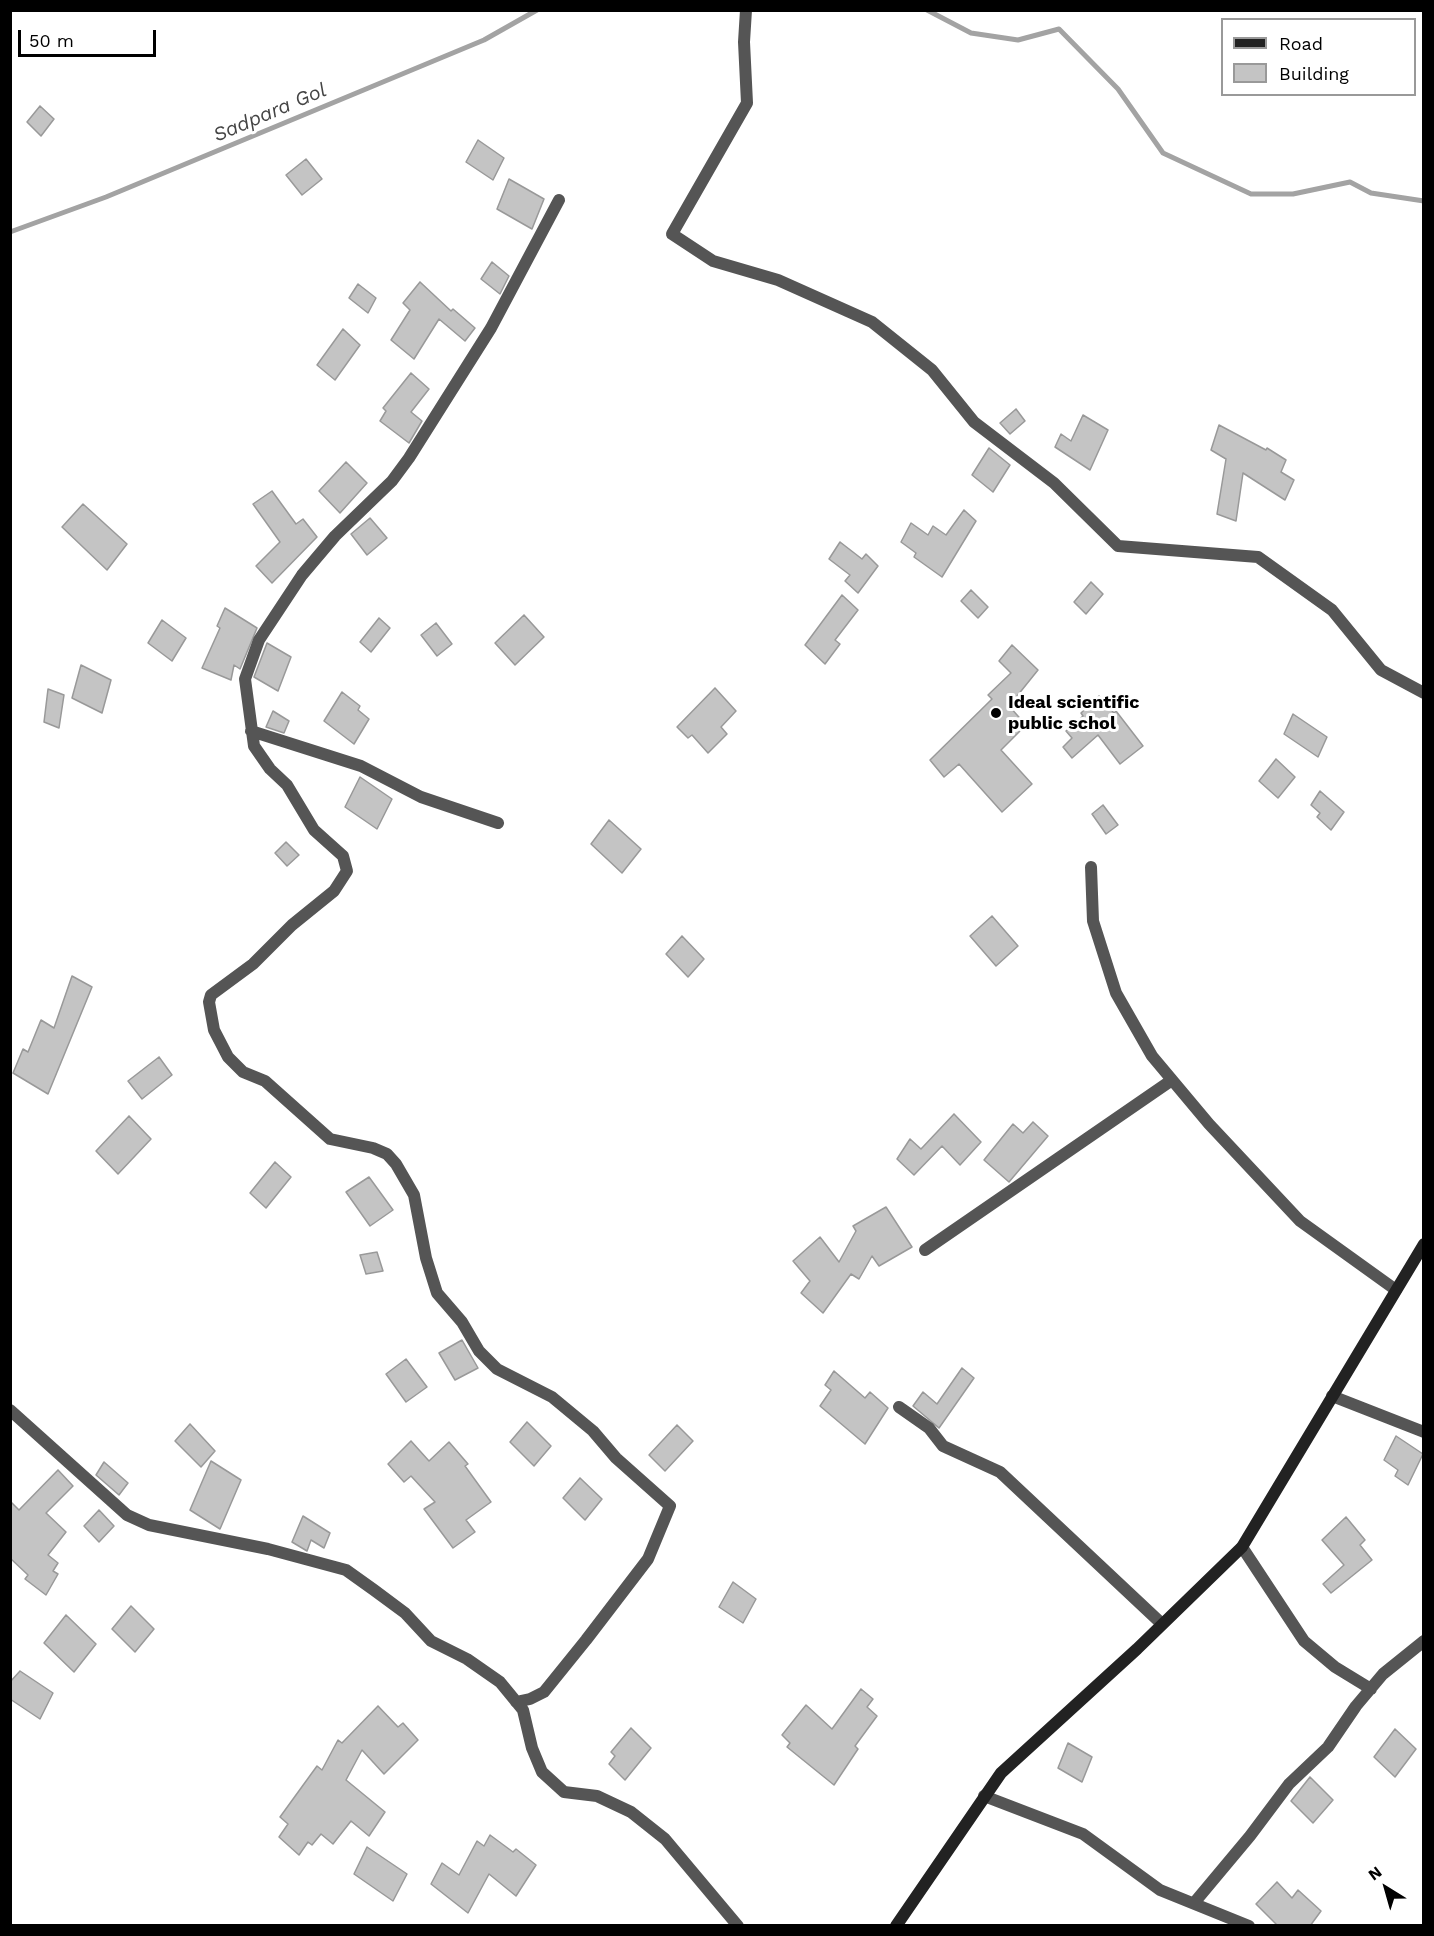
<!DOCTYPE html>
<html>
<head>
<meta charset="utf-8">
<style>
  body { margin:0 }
  #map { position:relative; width:1434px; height:1936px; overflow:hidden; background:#fff; font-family:"Work Sans",sans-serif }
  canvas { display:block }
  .frame { position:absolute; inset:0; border:12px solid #000; pointer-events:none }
  .legend { position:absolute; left:1221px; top:18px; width:195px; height:78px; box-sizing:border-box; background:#fff; border:2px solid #999; margin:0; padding:8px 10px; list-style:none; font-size:18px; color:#000 }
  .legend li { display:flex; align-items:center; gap:12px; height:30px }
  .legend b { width:30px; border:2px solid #999 }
  .north { position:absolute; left:1356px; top:1858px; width:60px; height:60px; -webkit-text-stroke:4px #fff; paint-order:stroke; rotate:323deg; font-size:16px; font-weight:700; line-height:24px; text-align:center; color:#000 }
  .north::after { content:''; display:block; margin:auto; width:21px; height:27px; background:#000; clip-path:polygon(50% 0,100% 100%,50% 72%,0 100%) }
  .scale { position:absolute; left:18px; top:30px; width:138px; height:27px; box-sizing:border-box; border:3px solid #000; border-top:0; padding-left:8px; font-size:18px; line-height:21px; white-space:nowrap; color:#000; -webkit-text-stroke:4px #fff; paint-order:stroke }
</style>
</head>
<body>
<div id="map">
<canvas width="1434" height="1936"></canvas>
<div class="frame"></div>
<ul class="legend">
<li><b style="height:8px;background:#222"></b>Road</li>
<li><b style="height:16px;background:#c4c4c4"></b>Building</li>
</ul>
<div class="north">N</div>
<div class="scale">50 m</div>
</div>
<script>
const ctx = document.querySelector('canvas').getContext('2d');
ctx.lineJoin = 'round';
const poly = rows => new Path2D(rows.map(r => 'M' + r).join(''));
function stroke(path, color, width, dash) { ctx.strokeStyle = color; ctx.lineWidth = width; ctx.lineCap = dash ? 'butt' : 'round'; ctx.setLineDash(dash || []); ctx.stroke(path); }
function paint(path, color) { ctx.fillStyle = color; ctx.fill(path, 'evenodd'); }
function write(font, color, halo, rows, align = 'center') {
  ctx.font = font + ' "Work Sans",sans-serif'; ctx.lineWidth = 6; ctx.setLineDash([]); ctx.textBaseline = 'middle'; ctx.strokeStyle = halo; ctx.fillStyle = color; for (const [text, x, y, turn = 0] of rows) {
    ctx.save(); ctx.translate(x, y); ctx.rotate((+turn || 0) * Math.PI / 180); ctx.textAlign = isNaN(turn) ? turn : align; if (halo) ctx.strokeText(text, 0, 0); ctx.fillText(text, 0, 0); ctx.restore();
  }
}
const stream = poly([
  [927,10,971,33,1018,40,1059,29,1118,89,1163,153,1251,194,1293,194,1350,182,1371,193,1424,201],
  [10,232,106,197,484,40,537,10]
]);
const building = poly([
  [40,106,54,119,41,136,27,122,40,106],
  [478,140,504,158,493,180,466,162,478,140],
  [306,159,322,179,302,195,286,175,306,159],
  [509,179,544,199,532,229,497,209,509,179],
  [492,262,509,276,500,294,481,279,492,262],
  [420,282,451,311,453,309,475,328,465,341,439,319,414,359,391,340,410,310,403,303,420,282],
  [358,284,376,298,368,313,349,298,358,284],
  [343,329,360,345,335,380,317,365,343,329],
  [411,373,429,389,411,412,422,421,409,443,380,421,386,411,383,408,411,373],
  [1016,409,1025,421,1010,434,1000,423,1016,409],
  [1083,415,1108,430,1090,470,1055,447,1061,434,1071,441,1083,415],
  [1219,425,1266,450,1267,448,1286,460,1281,472,1294,480,1285,500,1243,473,1236,521,1217,514,1226,459,1211,450,1219,425],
  [989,448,1010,465,993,492,972,475,989,448],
  [346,462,367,483,340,513,319,491,346,462],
  [272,491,296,524,303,519,317,537,272,583,256,566,280,542,253,504,272,491],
  [83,504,127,544,107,570,62,527,83,504],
  [964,510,976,521,942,577,914,557,916,553,901,542,911,523,928,535,933,526,946,535,964,510],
  [370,518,387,538,367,555,351,534,370,518],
  [840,542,862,559,866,554,878,566,858,593,845,581,850,575,829,559,840,542],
  [1091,582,1103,594,1086,614,1074,602,1091,582],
  [971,590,988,607,978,618,961,601,971,590],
  [842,595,858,610,835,640,840,644,825,664,805,645,842,595],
  [225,608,257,628,240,669,234,665,231,680,202,668,220,628,217,626,225,608],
  [524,615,544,637,515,665,495,643,524,615],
  [379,618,390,628,371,652,360,642,379,618],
  [162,620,186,638,172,661,148,643,162,620],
  [436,623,452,644,437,656,421,635,436,623],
  [267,643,291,657,278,691,254,677,267,643],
  [1012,645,1038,670,1009,706,1026,725,1001,750,1032,784,1002,812,959,764,944,777,930,760,992,699,988,695,1011,673,999,661,1012,645],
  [81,665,111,680,102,713,72,698,81,665],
  [715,688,736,711,721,727,727,734,708,753,692,735,688,738,677,727,715,688],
  [48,689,64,695,59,728,44,722,48,689],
  [342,692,360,706,358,710,369,719,354,744,324,721,342,692],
  [1099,696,1114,713,1116,711,1143,746,1120,764,1098,735,1072,758,1063,747,1072,738,1066,731,1083,716,1081,713,1099,696],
  [273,711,289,721,284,733,266,727,273,711],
  [1293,714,1327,737,1318,757,1284,734,1293,714],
  [1276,759,1295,777,1278,798,1259,781,1276,759],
  [360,777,392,799,377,829,345,807,360,777],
  [1320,791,1344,812,1331,830,1317,817,1320,813,1311,805,1320,791],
  [1103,805,1118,825,1106,834,1092,814,1103,805],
  [609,820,641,849,622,873,591,844,609,820],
  [286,842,299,855,287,866,275,853,286,842],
  [992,916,1018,946,996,966,970,936,992,916],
  [682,936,704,959,688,977,666,954,682,936],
  [72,976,92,987,48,1094,13,1073,23,1049,28,1052,41,1020,54,1028,72,976],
  [159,1057,172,1075,142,1099,128,1081,159,1057],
  [954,1114,981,1142,960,1165,942,1146,914,1175,897,1159,910,1139,921,1149,954,1114],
  [129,1116,151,1139,118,1174,96,1151,129,1116],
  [1033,1122,1048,1136,1009,1182,984,1160,1013,1124,1023,1133,1033,1122],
  [275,1162,291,1177,266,1208,250,1193,275,1162],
  [369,1177,393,1210,370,1226,346,1192,369,1177],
  [886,1207,912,1247,879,1266,872,1256,859,1279,851,1274,823,1313,801,1293,810,1281,793,1261,820,1237,839,1262,856,1231,853,1226,886,1207],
  [377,1252,383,1271,366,1274,360,1255,377,1252],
  [462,1340,478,1368,455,1380,439,1353,462,1340],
  [406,1359,427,1387,406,1402,386,1374,406,1359],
  [962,1368,974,1378,939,1428,913,1406,923,1392,937,1404,962,1368],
  [834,1371,865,1398,870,1392,888,1408,865,1444,820,1406,831,1390,825,1385,834,1371],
  [527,1422,551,1446,534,1466,510,1442,527,1422],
  [190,1424,215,1451,201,1467,175,1441,190,1424],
  [677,1425,693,1441,665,1471,649,1455,677,1425],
  [1396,1436,1423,1454,1408,1485,1395,1476,1398,1470,1384,1460,1396,1436],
  [411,1441,429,1461,449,1442,468,1464,465,1466,491,1502,466,1520,475,1532,453,1548,424,1509,435,1502,411,1476,404,1482,388,1464,411,1441],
  [211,1461,241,1480,220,1529,190,1510,211,1461],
  [104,1462,128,1483,119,1495,96,1475,104,1462],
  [58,1470,73,1486,46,1513,66,1532,48,1555,58,1563,53,1571,58,1574,46,1595,25,1579,28,1575,10,1558,10,1501,19,1510,58,1470],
  [580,1478,602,1499,585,1520,563,1498,580,1478],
  [99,1510,114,1526,99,1542,84,1526,99,1510],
  [303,1516,330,1533,324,1548,311,1540,307,1551,292,1542,303,1516],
  [1346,1517,1365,1540,1360,1545,1372,1560,1331,1593,1323,1584,1344,1565,1322,1540,1346,1517],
  [733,1582,756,1599,743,1623,719,1607,733,1582],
  [131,1606,154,1629,135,1652,112,1629,131,1606],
  [66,1615,96,1644,74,1672,44,1643,66,1615],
  [20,1671,53,1693,40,1719,10,1699,10,1682,20,1671],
  [861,1689,873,1699,867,1707,877,1716,855,1746,858,1749,834,1785,787,1747,790,1743,782,1735,806,1705,832,1729,861,1689],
  [378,1706,398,1727,403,1723,418,1740,384,1774,362,1750,346,1780,385,1812,369,1836,351,1821,333,1844,321,1834,312,1845,308,1842,299,1855,279,1837,288,1824,280,1817,317,1766,322,1770,338,1740,342,1743,378,1706],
  [631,1728,651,1748,625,1780,609,1764,615,1756,611,1752,631,1728],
  [1395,1729,1416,1749,1395,1777,1374,1757,1395,1729],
  [1068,1743,1092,1757,1082,1782,1058,1768,1068,1743],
  [1310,1777,1333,1800,1313,1823,1291,1801,1310,1777],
  [490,1835,513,1852,516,1849,536,1865,516,1896,489,1874,468,1913,431,1884,442,1863,459,1875,477,1841,484,1846,490,1835],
  [367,1847,407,1874,393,1901,354,1874,367,1847],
  [1277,1882,1292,1898,1298,1890,1321,1911,1310,1926,1278,1926,1256,1904,1277,1882]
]);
const pedestrian = poly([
  [746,10,744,42,747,103,672,234,713,261,778,280,872,322,932,370,974,422,1054,483,1118,546,1258,557,1332,610,1381,670,1424,693],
  [1242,1547,1304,1641,1335,1667,1371,1689],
  [1194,1903,1250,1836,1289,1784,1328,1747,1356,1706,1383,1674,1424,1641]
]);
const minor = poly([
  [251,731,361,766,421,797,498,823],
  [1091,867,1093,921,1116,993,1152,1056,1209,1124,1300,1221,1396,1290],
  [925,1250,1172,1080],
  [1332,1396,1424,1432],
  [899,1407,929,1428,943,1446,1000,1472,1162,1624],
  [10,1410,127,1515,149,1525,268,1549,346,1570,374,1590,405,1613,431,1641,467,1659,500,1682,523,1710,532,1748,542,1772,564,1792,597,1796,631,1812,665,1839,738,1926],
  [516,1702,530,1699,544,1692,586,1640,648,1559,670,1506,616,1458,593,1431,552,1397,497,1369,479,1351,462,1322,437,1293,426,1258,414,1195,396,1164,387,1154,373,1148,330,1139,265,1081,243,1072,228,1057,214,1030,209,1002,211,995,253,964,292,925,334,891,347,871,343,856,314,830,287,785,270,769,254,746,245,679,259,640,302,575,335,536,392,481,409,458,491,328,559,200],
  [984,1796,1083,1834,1160,1890,1249,1926]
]);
const secondary = poly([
  [896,1926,1001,1773,1137,1649,1242,1547,1424,1244]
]);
const markers = [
  [996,713,6,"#000"]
];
const poiNames = [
  ["Ideal scientific",1008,703],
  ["public schol",1008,724]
];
const waterNames = [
  ["Sadpara Gol",270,113,-23]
];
stroke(stream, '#a3a3a3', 5);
paint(building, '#c4c4c4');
stroke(building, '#999', 1.5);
stroke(pedestrian, '#555', 12);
stroke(minor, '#555', 12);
stroke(secondary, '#222', 12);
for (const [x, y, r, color] of markers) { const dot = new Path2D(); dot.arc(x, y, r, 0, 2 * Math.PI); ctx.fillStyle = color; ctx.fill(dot); stroke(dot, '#fff', 2); }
write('bold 18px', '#000', '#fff', poiNames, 'left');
write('italic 20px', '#444', '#fff', waterNames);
</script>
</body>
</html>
